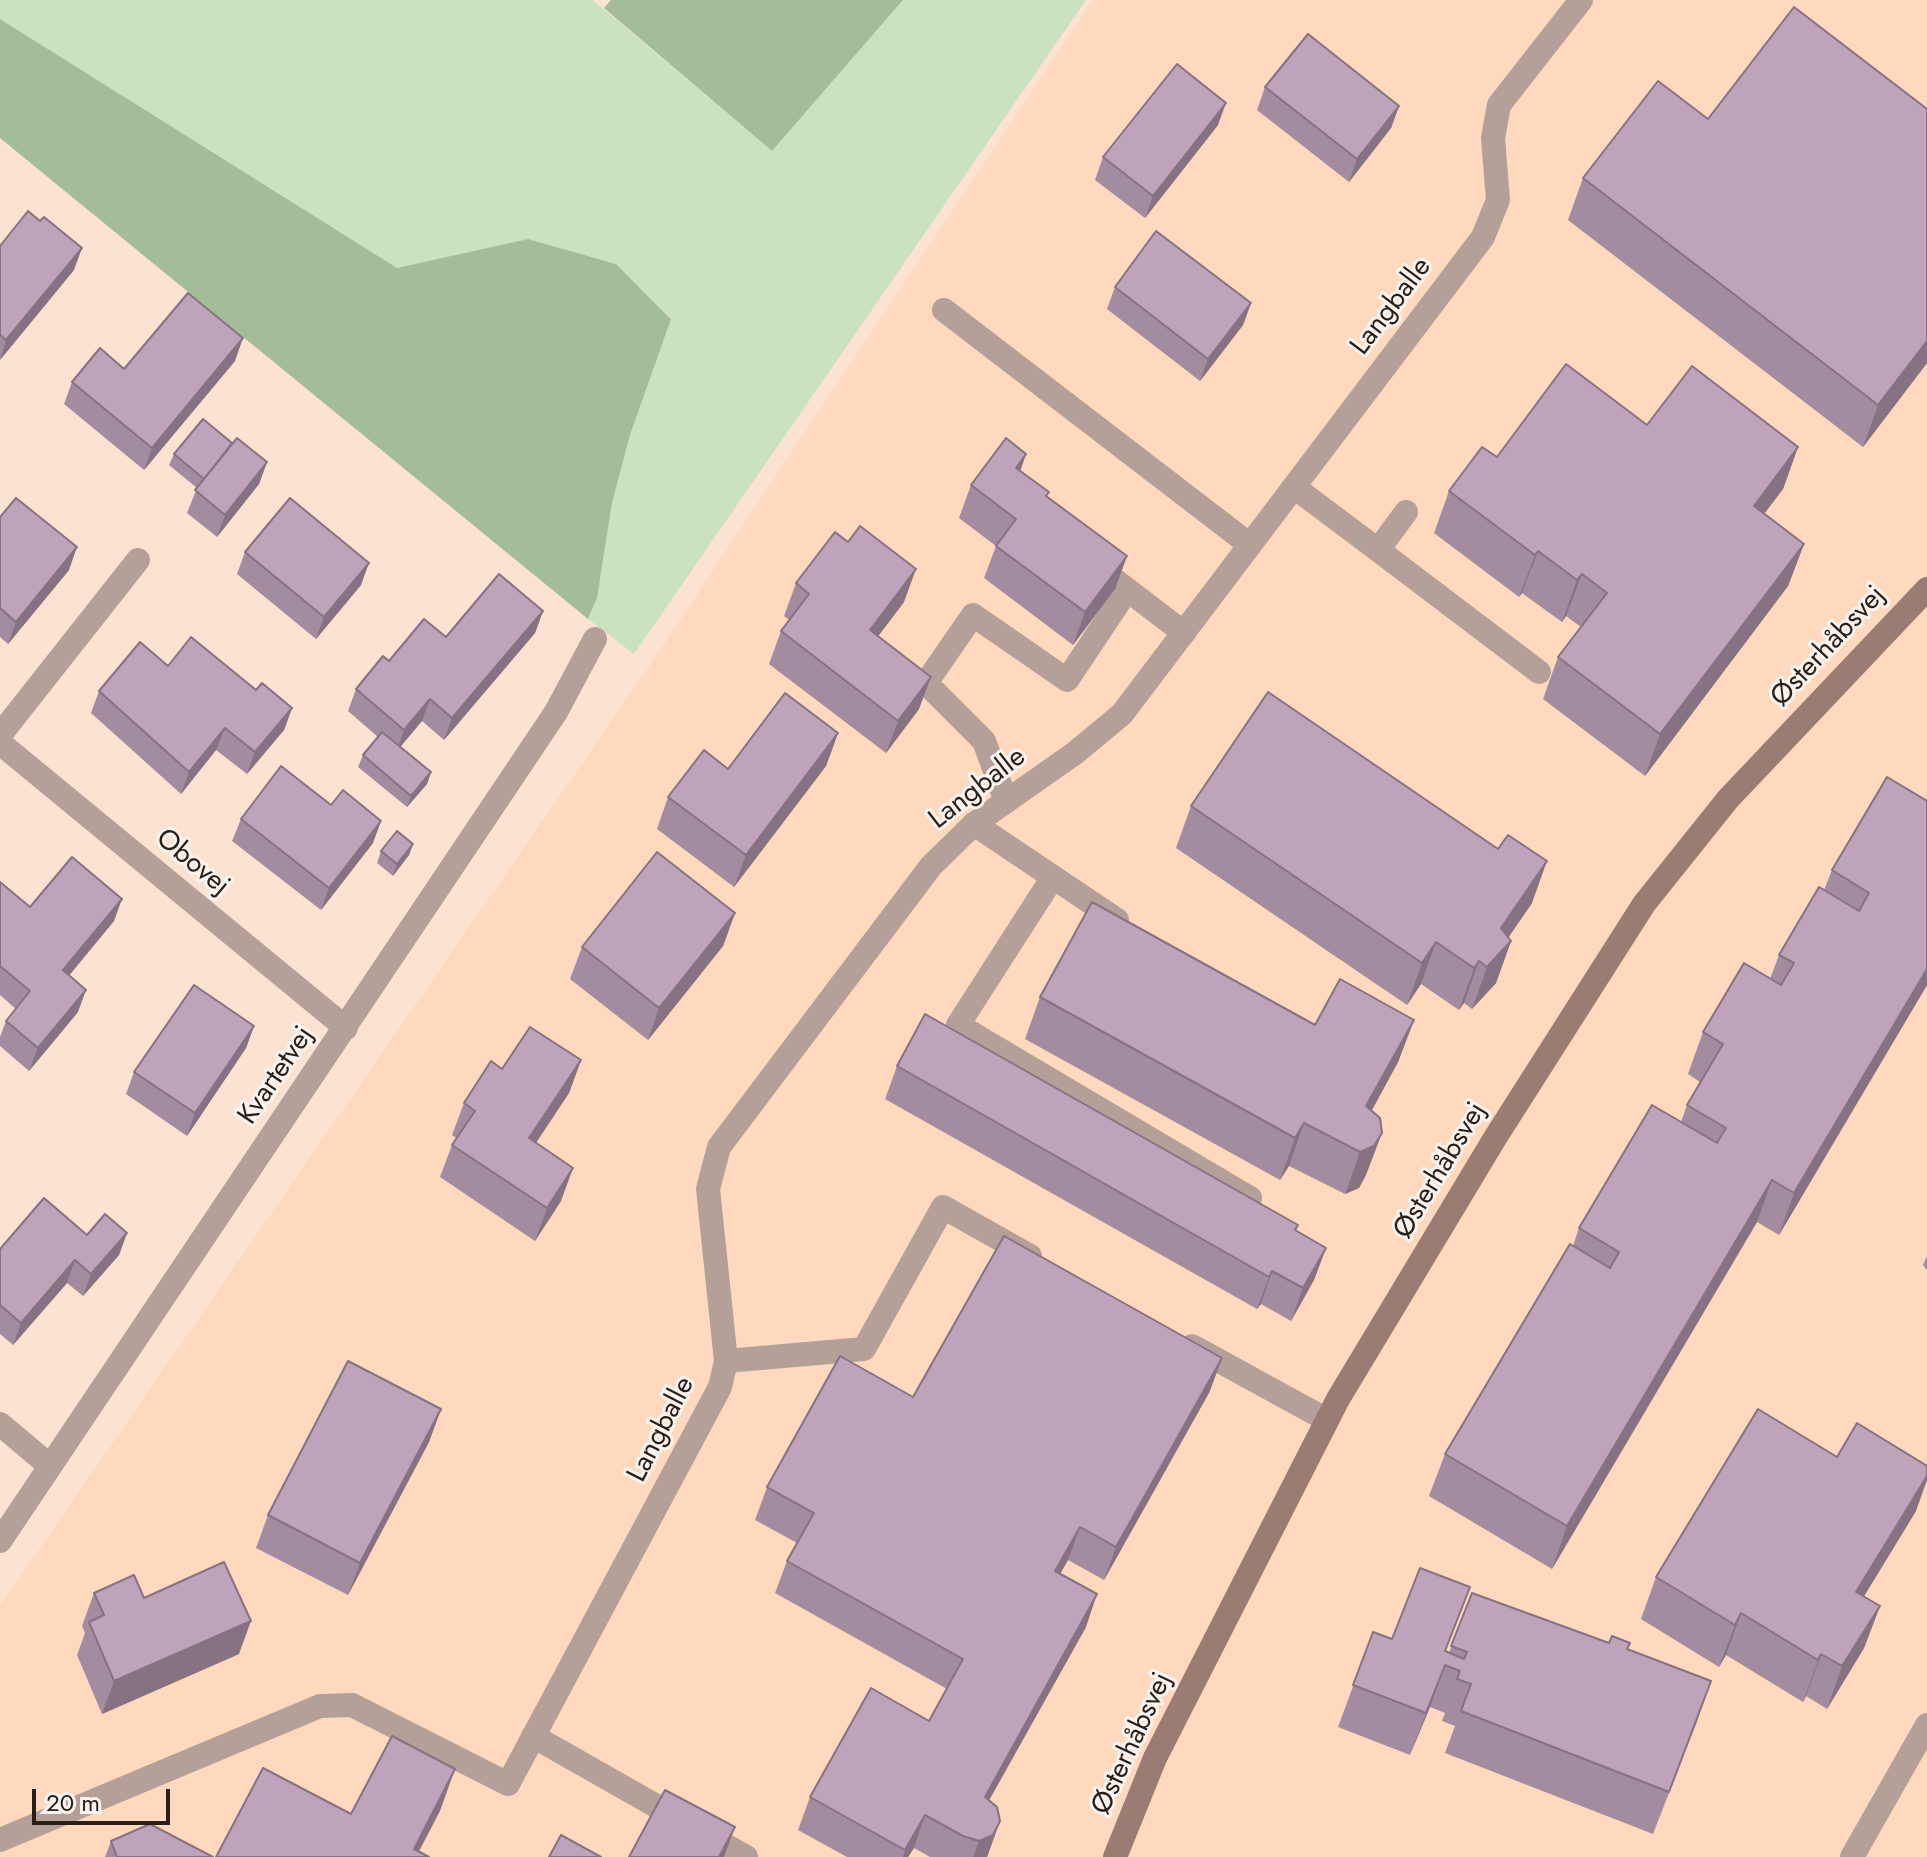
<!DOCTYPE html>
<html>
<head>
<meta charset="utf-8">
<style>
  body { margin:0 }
  #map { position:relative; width:1927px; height:1857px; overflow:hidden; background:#fce3d1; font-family:Jost,sans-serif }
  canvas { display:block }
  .scale { position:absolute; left:32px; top:1789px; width:138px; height:36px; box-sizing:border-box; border:4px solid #2a1f16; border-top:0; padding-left:10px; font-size:24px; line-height:28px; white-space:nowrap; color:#2a1f16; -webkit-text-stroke:6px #faf4f0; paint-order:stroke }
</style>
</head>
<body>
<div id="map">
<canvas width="1927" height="1857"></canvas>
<div class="scale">20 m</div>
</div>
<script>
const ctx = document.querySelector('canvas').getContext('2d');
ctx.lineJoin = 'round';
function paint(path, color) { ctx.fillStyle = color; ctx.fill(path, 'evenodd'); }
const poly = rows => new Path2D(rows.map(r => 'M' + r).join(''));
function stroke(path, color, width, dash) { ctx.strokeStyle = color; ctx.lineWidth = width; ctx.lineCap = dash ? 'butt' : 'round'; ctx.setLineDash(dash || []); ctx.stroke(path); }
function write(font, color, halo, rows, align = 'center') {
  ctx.font = font + ' Jost,sans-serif'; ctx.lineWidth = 6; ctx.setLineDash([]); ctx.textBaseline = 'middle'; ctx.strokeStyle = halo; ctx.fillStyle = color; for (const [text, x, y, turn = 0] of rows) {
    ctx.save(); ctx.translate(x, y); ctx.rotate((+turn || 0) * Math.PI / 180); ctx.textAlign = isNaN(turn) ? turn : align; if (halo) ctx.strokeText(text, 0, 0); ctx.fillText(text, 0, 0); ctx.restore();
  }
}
const built = poly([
  [1093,0,1927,0,1927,1857,0,1857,0,1606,646,671]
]);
const green = poly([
  [0,0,593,0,772,151,903,0,1086,0,634,654,588,619,597,598,612,503,630,435,671,318,616,264,528,239,397,269,0,19]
]);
const forest = poly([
  [611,0,903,0,772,151,604,8],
  [0,19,397,268,528,239,616,264,671,319,630,435,612,503,597,598,588,619,0,138]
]);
const lane = poly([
  [944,310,1250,545],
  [1294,487,1378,550,1406,512],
  [1378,550,1539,672],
  [1116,581,1184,633],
  [1006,801,984,741,926,683,973,615,1067,680,1127,590],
  [974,824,1117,920],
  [1053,877,958,1025,1250,1198],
  [1192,1346,1327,1420],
  [726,1361,864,1349,943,1207,1030,1256]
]);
const street = poly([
  [0,735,138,560],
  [0,743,346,1028],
  [0,1424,50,1466],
  [0,1541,556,712,595,639],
  [533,1736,746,1857],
  [0,1840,320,1706,352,1705,508,1784,720,1387,726,1361,708,1189,719,1147,931,866,974,824,1075,753,1122,714,1483,237,1498,200,1493,138,1499,105,1581,0],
  [1852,1857,1927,1725]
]);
const secondary = poly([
  [1115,1857,1155,1758,1338,1399,1495,1138,1644,904,1728,799,1927,589]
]);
const wall = poly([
  [1265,87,1399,106,1391,128,1349,182,1257,110],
  [1927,109,1927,363,1863,447,1568,220,1583,178,1708,119],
  [1218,125,1145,218,1095,180,1103,157],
  [0,246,74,270,0,360],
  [1115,287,1251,303,1243,325,1200,381,1107,309],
  [235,361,144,470,64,404,72,382,124,369],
  [1647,425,1798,447,1783,489,1764,514,1804,544,1788,586,1645,776,1543,699,1558,657,1581,627,1566,616,1562,622,1522,593,1519,597,1434,533,1449,491,1497,457],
  [232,443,267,462,259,484,217,537,187,513,197,488,169,465,174,454],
  [1026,454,1020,471,1047,497,1127,556,1115,589,1073,645,984,578,996,546,959,518,971,485],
  [0,517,69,570,8,644,0,637],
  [245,552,361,585,316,639,237,574],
  [796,583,904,602,878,636,919,709,886,753,769,664,781,631,789,620,784,616],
  [543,611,535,633,444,740,422,721,400,747,431,772,427,784,407,807,358,767,363,755,378,737,348,711,356,689,389,661],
  [168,666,256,690,292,708,284,730,247,774,216,750,181,794,91,713,99,691],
  [838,733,826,766,734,887,657,829,668,797,728,769],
  [1927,801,1927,985,1779,1235,1757,1222,1552,1569,1429,1496,1445,1454,1573,1246,1579,1228,1681,1122,1687,1105,1700,1082,1688,1074,1703,1032,1770,979,1779,955,1824,890,1832,870],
  [1191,806,1532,903,1508,937,1511,941,1496,983,1472,1009,1464,1003,1459,1010,1421,984,1407,1005,1176,848],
  [241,819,373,843,321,910,232,841],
  [413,844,409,855,393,876,377,863,381,851],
  [0,882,30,907,114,921,69,976,78,1012,29,1071,0,1046,0,1037,6,1021,16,1009,0,995],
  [735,913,723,946,648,1040,570,979,582,947],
  [1040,997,1315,1025,1414,1020,1398,1062,1371,1111,1366,1175,1359,1188,1345,1194,1289,1166,1280,1180,1025,1039],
  [254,1026,246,1048,187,1136,126,1094,134,1072],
  [581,1060,569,1093,536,1143,561,1201,535,1241,440,1177,452,1145,456,1138,452,1135,464,1103,502,1069],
  [897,1066,1296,1231,1326,1248,1314,1280,1291,1321,1261,1304,1257,1309,885,1099],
  [127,1233,119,1255,83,1296,67,1283,13,1345,0,1334,0,1249,87,1235],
  [1927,1256,1927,1270,1923,1265],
  [1210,1391,1104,1580,1068,1560,1060,1574,1086,1627,989,1800,1000,1821,987,1857,930,1857,914,1848,908,1857,847,1857,798,1830,810,1797,929,1721,947,1689,775,1593,787,1561,797,1543,755,1520,767,1487,913,1397],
  [441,1409,429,1442,348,1595,256,1548,268,1515],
  [1916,1511,1864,1596,1880,1606,1864,1648,1827,1709,1806,1696,1803,1702,1726,1655,1719,1667,1641,1619,1656,1577],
  [94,1593,144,1598,239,1654,102,1714,77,1655,85,1633,82,1626],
  [1472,1593,1627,1649,1711,1681,1653,1834,1445,1753,1455,1726,1442,1721,1445,1713,1430,1707,1410,1755,1338,1727,1373,1632,1392,1639,1449,1653],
  [111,1841,213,1857,105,1857]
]);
const shadedWall = poly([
  [1226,103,1218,125,1145,218,1153,196],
  [1399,106,1391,128,1349,182,1357,159],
  [82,248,74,270,0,360,6,340],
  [1251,303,1243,325,1200,381,1208,359],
  [243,338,235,361,144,470,152,448],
  [1927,341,1927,363,1863,447,1878,405],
  [1798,447,1783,489,1738,548,1754,506],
  [1026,454,1015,486,1016,468],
  [267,462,259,484,217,537,225,515],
  [1804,544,1788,586,1645,776,1660,734],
  [77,547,69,570,8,644,16,622],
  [1538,551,1522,593,1519,597,1535,555],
  [1127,556,1115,589,1073,645,1085,612],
  [369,563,361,585,316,639,324,617],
  [916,569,904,602,858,663,870,630],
  [1582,574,1566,616,1562,622,1577,580],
  [543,611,535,633,444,740,452,718],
  [931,677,919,709,886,753,898,721],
  [430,699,422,721,396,752,404,730],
  [292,708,284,730,247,774,255,752],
  [225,728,216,750,181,794,189,772],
  [838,733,826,766,734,887,746,855],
  [431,772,427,784,407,807,411,796],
  [381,821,373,843,321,910,329,888],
  [413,844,409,855,393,876,397,864],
  [1547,861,1532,903,1491,963,1511,941,1496,983,1472,1009,1501,928],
  [122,899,114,921,54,993,63,970],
  [735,913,723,946,648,1040,659,1008],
  [1436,942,1421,984,1407,1005,1422,963],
  [1479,961,1464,1003,1459,1010,1474,968],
  [1927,969,1927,985,1779,1235,1794,1193],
  [86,990,78,1012,29,1071,38,1048],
  [1414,1020,1398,1062,1351,1149,1366,1106],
  [254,1026,246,1048,187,1136,195,1113],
  [581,1060,569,1093,517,1171,529,1138],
  [1304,1123,1289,1166,1280,1180,1295,1138],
  [1382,1133,1366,1175,1359,1188,1345,1194,1360,1152],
  [573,1168,561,1201,535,1241,547,1208],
  [1772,1180,1757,1222,1552,1569,1567,1526],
  [127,1233,119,1255,83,1296,91,1274],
  [1326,1248,1314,1280,1291,1321,1303,1288],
  [75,1260,67,1283,13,1345,21,1323],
  [1272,1271,1261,1304,1257,1309,1269,1277],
  [1222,1358,1210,1391,1104,1580,1116,1547],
  [441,1409,429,1442,348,1595,360,1563],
  [1927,1476,1927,1480,1916,1511,1841,1634,1856,1592],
  [1080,1527,1068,1560,1043,1604,1055,1571],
  [1097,1594,1086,1627,973,1829,985,1797],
  [1880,1606,1864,1648,1827,1709,1842,1666],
  [1741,1613,1726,1655,1719,1667,1735,1625],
  [251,1621,239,1654,102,1714,114,1681],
  [1821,1654,1806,1696,1803,1702,1818,1660],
  [1445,1665,1430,1707,1410,1755,1426,1713],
  [1711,1681,1696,1724,1653,1834,1669,1792],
  [455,1769,440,1811,416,1857,414,1849],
  [925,1815,914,1848,908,1857,903,1857,905,1850],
  [1000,1821,987,1857,973,1857,979,1841],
  [735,1827,724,1857,719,1857]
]);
const building = poly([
  [1794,7,1927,109,1927,341,1878,405,1583,178,1658,81,1708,119,1794,7],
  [1308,34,1399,106,1357,159,1265,87,1308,34],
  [1177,64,1226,103,1153,196,1103,157,1177,64],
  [28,211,40,221,44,217,82,248,6,340,0,335,0,246,28,211],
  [1156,231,1251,303,1208,359,1115,287,1156,231],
  [188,293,243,338,152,448,72,382,100,348,124,369,188,293],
  [1566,364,1647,425,1692,366,1798,447,1754,506,1804,544,1660,734,1558,657,1607,593,1582,574,1577,580,1538,551,1535,555,1449,491,1482,447,1497,457,1566,364],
  [203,419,232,443,204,479,174,454,203,419],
  [237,438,267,462,225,515,195,490,237,438],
  [1006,438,1026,454,1016,468,1049,492,1046,496,1127,556,1085,612,996,546,1016,519,971,485,1006,438],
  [16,498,77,547,16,622,0,608,0,517,16,498],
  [290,498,369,563,324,617,245,552,290,498],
  [860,526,916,569,870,630,931,677,898,721,781,631,809,594,796,583,835,532,848,542,860,526],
  [499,574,543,611,452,718,430,699,404,730,356,689,383,656,389,661,424,619,446,637,499,574],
  [191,637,256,690,262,683,292,708,255,752,225,728,189,772,99,691,140,642,168,666,191,637],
  [1268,692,1498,849,1508,835,1547,861,1501,928,1511,941,1487,967,1479,961,1474,968,1436,942,1422,963,1191,806,1268,692],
  [785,693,838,733,746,855,668,797,704,750,728,769,785,693],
  [382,732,431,772,411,796,363,755,382,732],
  [281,766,331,805,343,790,381,821,329,888,241,819,281,766],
  [1887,777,1927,801,1927,969,1794,1193,1772,1180,1567,1526,1445,1454,1570,1244,1610,1268,1619,1252,1579,1228,1652,1105,1717,1143,1726,1128,1687,1105,1723,1044,1703,1032,1744,963,1781,985,1794,963,1779,955,1819,887,1859,911,1869,893,1832,870,1887,777],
  [397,831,413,844,397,864,381,851,397,831],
  [657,852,735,913,659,1008,582,947,657,852],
  [72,857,122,899,63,970,86,990,38,1048,6,1021,30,991,0,966,0,882,30,907,72,857],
  [1092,902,1315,1025,1340,979,1414,1020,1366,1106,1380,1118,1382,1133,1374,1146,1360,1152,1304,1123,1295,1138,1040,997,1092,902],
  [194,985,254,1026,195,1113,134,1072,194,985],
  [925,1014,1298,1225,1295,1230,1326,1248,1303,1288,1272,1271,1269,1277,897,1066,925,1014],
  [530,1027,581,1060,529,1138,573,1168,547,1208,452,1145,475,1111,464,1103,491,1061,502,1069,530,1027],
  [44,1198,87,1235,105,1214,127,1233,91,1274,75,1260,21,1323,0,1305,0,1249,44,1198],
  [1004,1236,1222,1358,1116,1547,1080,1527,1055,1571,1097,1594,985,1797,997,1807,1000,1821,993,1835,979,1841,963,1836,925,1815,905,1850,810,1797,871,1688,929,1721,963,1659,787,1561,814,1513,767,1487,840,1356,913,1397,1004,1236],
  [348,1361,441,1409,360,1563,268,1515,348,1361],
  [1758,1409,1837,1457,1857,1423,1927,1466,1927,1476,1856,1592,1880,1606,1842,1666,1821,1654,1818,1660,1741,1613,1735,1625,1656,1577,1758,1409],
  [224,1562,251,1621,114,1681,89,1622,104,1615,94,1593,134,1575,144,1598,224,1562],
  [1420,1568,1470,1587,1445,1651,1464,1659,1467,1652,1451,1646,1472,1593,1609,1643,1612,1636,1630,1643,1627,1649,1711,1681,1669,1792,1461,1711,1471,1684,1457,1679,1460,1671,1445,1665,1426,1713,1353,1685,1373,1632,1392,1639,1420,1568],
  [392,1736,455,1769,414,1849,429,1857,216,1857,263,1768,351,1814,392,1736],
  [665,1790,735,1827,719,1857,629,1857,665,1790],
  [150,1824,213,1857,117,1857,111,1841,150,1824],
  [561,1835,601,1857,549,1857,561,1835]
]);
const streetNames = [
  ["Langballe",1392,307,-53],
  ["Østerhåbsvej",1829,647,-47],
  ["Langballe",978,789,-38],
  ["Obovej",192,863,40],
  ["Kvartetvej",277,1076,-56],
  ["Østerhåbsvej",1441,1171,-59],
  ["Langballe",662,1430,-63],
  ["Østerhåbsvej",1133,1744,-65]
];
paint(built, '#fed9bd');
paint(green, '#cbe2c1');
paint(forest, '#a2bd97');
stroke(lane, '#b59f99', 24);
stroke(street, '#b59f99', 24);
stroke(secondary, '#9b7c73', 24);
paint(wall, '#a48ca0');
paint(shadedWall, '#867282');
paint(building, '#bfa3ba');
stroke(building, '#867282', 2);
write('28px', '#2a1f16', '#faf4f0', streetNames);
</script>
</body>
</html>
